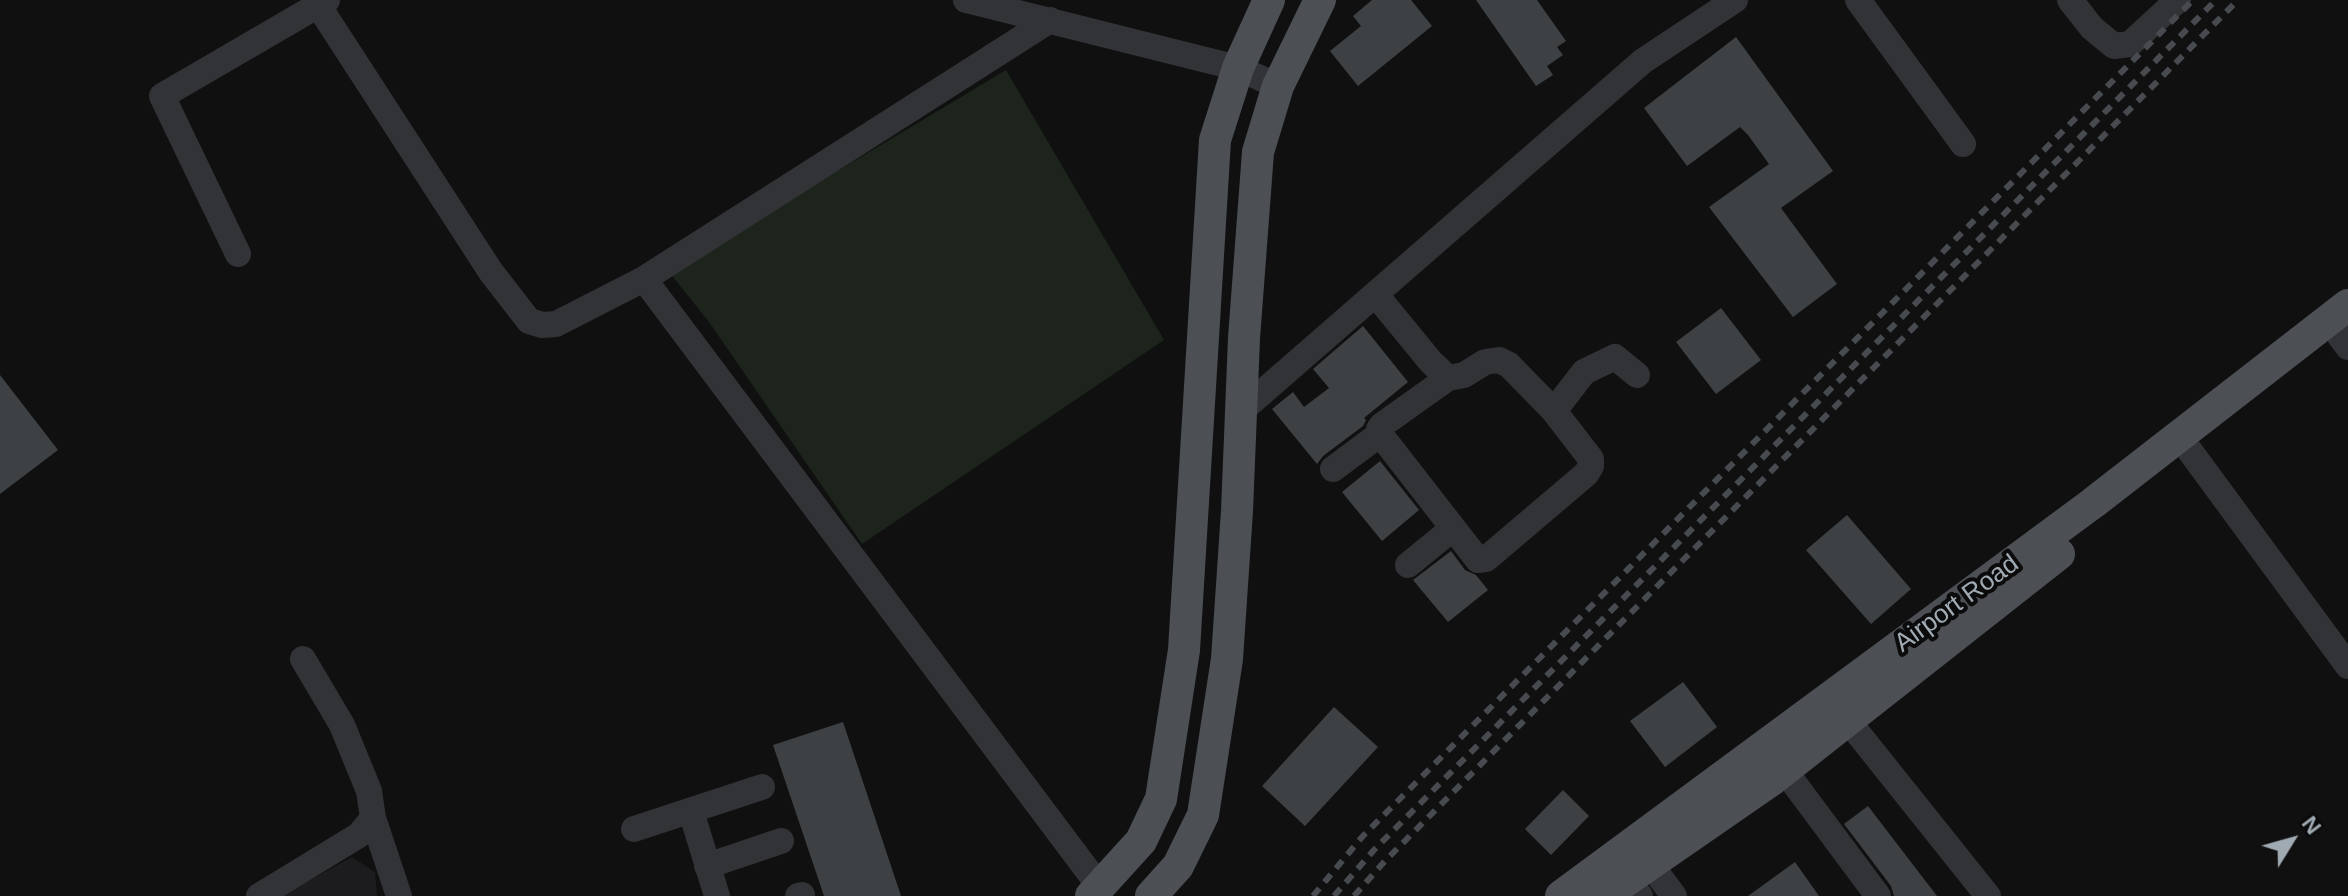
<!DOCTYPE html>
<html>
<head>
<meta charset="utf-8">
<style>
  body { margin:0 }
  #map { position:relative; width:2348px; height:896px; overflow:hidden; background:#101011; font-family:Arial,sans-serif }
  canvas { display:block }
  .north { position:absolute; left:2252px; top:800px; width:80px; height:80px; -webkit-text-stroke:6px #0b0b0c; paint-order:stroke; rotate:53deg; font-size:22px; font-weight:700; line-height:32px; text-align:center; color:#a0aab2 }
  .north::after { content:''; display:block; margin:auto; width:28px; height:36px; background:#a0aab2; clip-path:polygon(50% 0,100% 100%,50% 72%,0 100%) }
</style>
</head>
<body>
<div id="map">
<canvas width="2348" height="896"></canvas>
<div class="north">N</div>
</div>
<script>
const ctx = document.querySelector('canvas').getContext('2d');
ctx.lineJoin = 'round';
function paint(path, color) { ctx.fillStyle = color; ctx.fill(path, 'evenodd'); }
const poly = rows => new Path2D(rows.map(r => 'M' + r).join(''));
function stroke(path, color, width, dash) { ctx.strokeStyle = color; ctx.lineWidth = width; ctx.lineCap = dash ? 'butt' : 'round'; ctx.setLineDash(dash || []); ctx.stroke(path); }
function write(font, color, halo, rows, align = 'center') {
  ctx.font = font + ' Arial,sans-serif'; ctx.lineWidth = 8; ctx.setLineDash([]); ctx.textBaseline = 'middle'; ctx.strokeStyle = halo; ctx.fillStyle = color; for (const [text, x, y, turn = 0] of rows) {
    ctx.save(); ctx.translate(x, y); ctx.rotate((+turn || 0) * Math.PI / 180); ctx.textAlign = isNaN(turn) ? turn : align; if (halo) ctx.strokeText(text, 0, 0); ctx.fillText(text, 0, 0); ctx.restore();
  }
}
const built = poly([
  [352,857,375,872,377,896,281,896]
]);
const green = poly([
  [1006,70,1164,340,862,544,709,322,669,272]
]);
const building = poly([
  [1372,0,1411,0,1432,26,1358,86,1330,51,1361,26,1353,16],
  [1476,0,1537,0,1566,41,1557,47,1563,55,1547,66,1553,75,1536,86],
  [1736,37,1833,171,1781,208,1837,284,1793,317,1709,207,1769,164,1748,135,1740,127,1687,166,1644,108],
  [1721,308,1761,360,1716,394,1676,342],
  [1363,326,1408,382,1364,418,1366,420,1363,426,1323,456,1317,464,1272,409,1293,392,1304,407,1329,388,1313,369],
  [0,375,58,450,0,494],
  [1380,461,1419,510,1382,541,1342,492],
  [1847,515,1911,589,1871,624,1806,550],
  [1451,551,1465,570,1476,575,1488,590,1448,622,1413,580],
  [1683,682,1717,727,1665,767,1630,721],
  [1334,707,1378,747,1305,826,1262,786],
  [843,722,901,896,824,896,773,745],
  [1563,790,1589,816,1551,855,1525,829],
  [1868,806,1937,896,1894,896,1891,886,1844,824],
  [1795,862,1819,896,1748,896]
]);
const minor = poly([
  [966,0,1238,68,1278,86],
  [1858,0,1963,144],
  [2070,0,2092,28,2114,46,2130,44,2178,0],
  [318,5,491,272,529,321,542,325,556,324,644,279],
  [1050,20,644,279,1100,887],
  [238,254,162,96,327,0],
  [2339,335,2348,347],
  [1241,411,1643,61,1735,0],
  [1554,411,1584,372,1615,357,1637,375],
  [1380,434,1478,560,1486,559,1586,474,1591,466,1591,459,1554,411,1509,365,1499,360,1485,362,1464,375,1448,378],
  [2190,451,2348,666],
  [1333,469,1380,434,1379,429,1382,425,1448,378,1431,362,1376,295],
  [1408,565,1452,529],
  [303,659,342,725,369,791,373,818,399,896],
  [1849,722,1988,896],
  [1785,771,1878,896],
  [691,811,717,896],
  [634,829,762,787],
  [1650,864,1674,896],
  [707,866,781,841],
  [1628,880,1640,896],
  [259,896,359,835,373,818],
  [798,896,802,895]
]);
const major = poly([
  [1091,896,1141,841,1161,799,1184,650,1215,140,1238,68,1269,0],
  [1151,896,1178,866,1203,815,1227,659,1237,511,1244,338,1258,152,1278,86,1320,0],
  [1561,896,2093,503,2348,305],
  [1604,896,1773,779,2059,554]
]);
const rail = poly([
  [1313,896,1362,837,2193,0],
  [1334,896,1374,850,2216,0],
  [1354,896,1385,861,2238,0]
]);
const streetNames = [
  ["Airport Road",1957,604,-36]
];
paint(built, '#1c1c1e');
paint(green, '#1c241c');
paint(building, '#3e4144');
stroke(minor, '#313336', 26);
stroke(major, '#4c5055', 32);
stroke(rail, '#474b4f', 6, [10, 8]);
write('26px', '#a0aab2', '#0b0b0c', streetNames);
</script>
</body>
</html>
